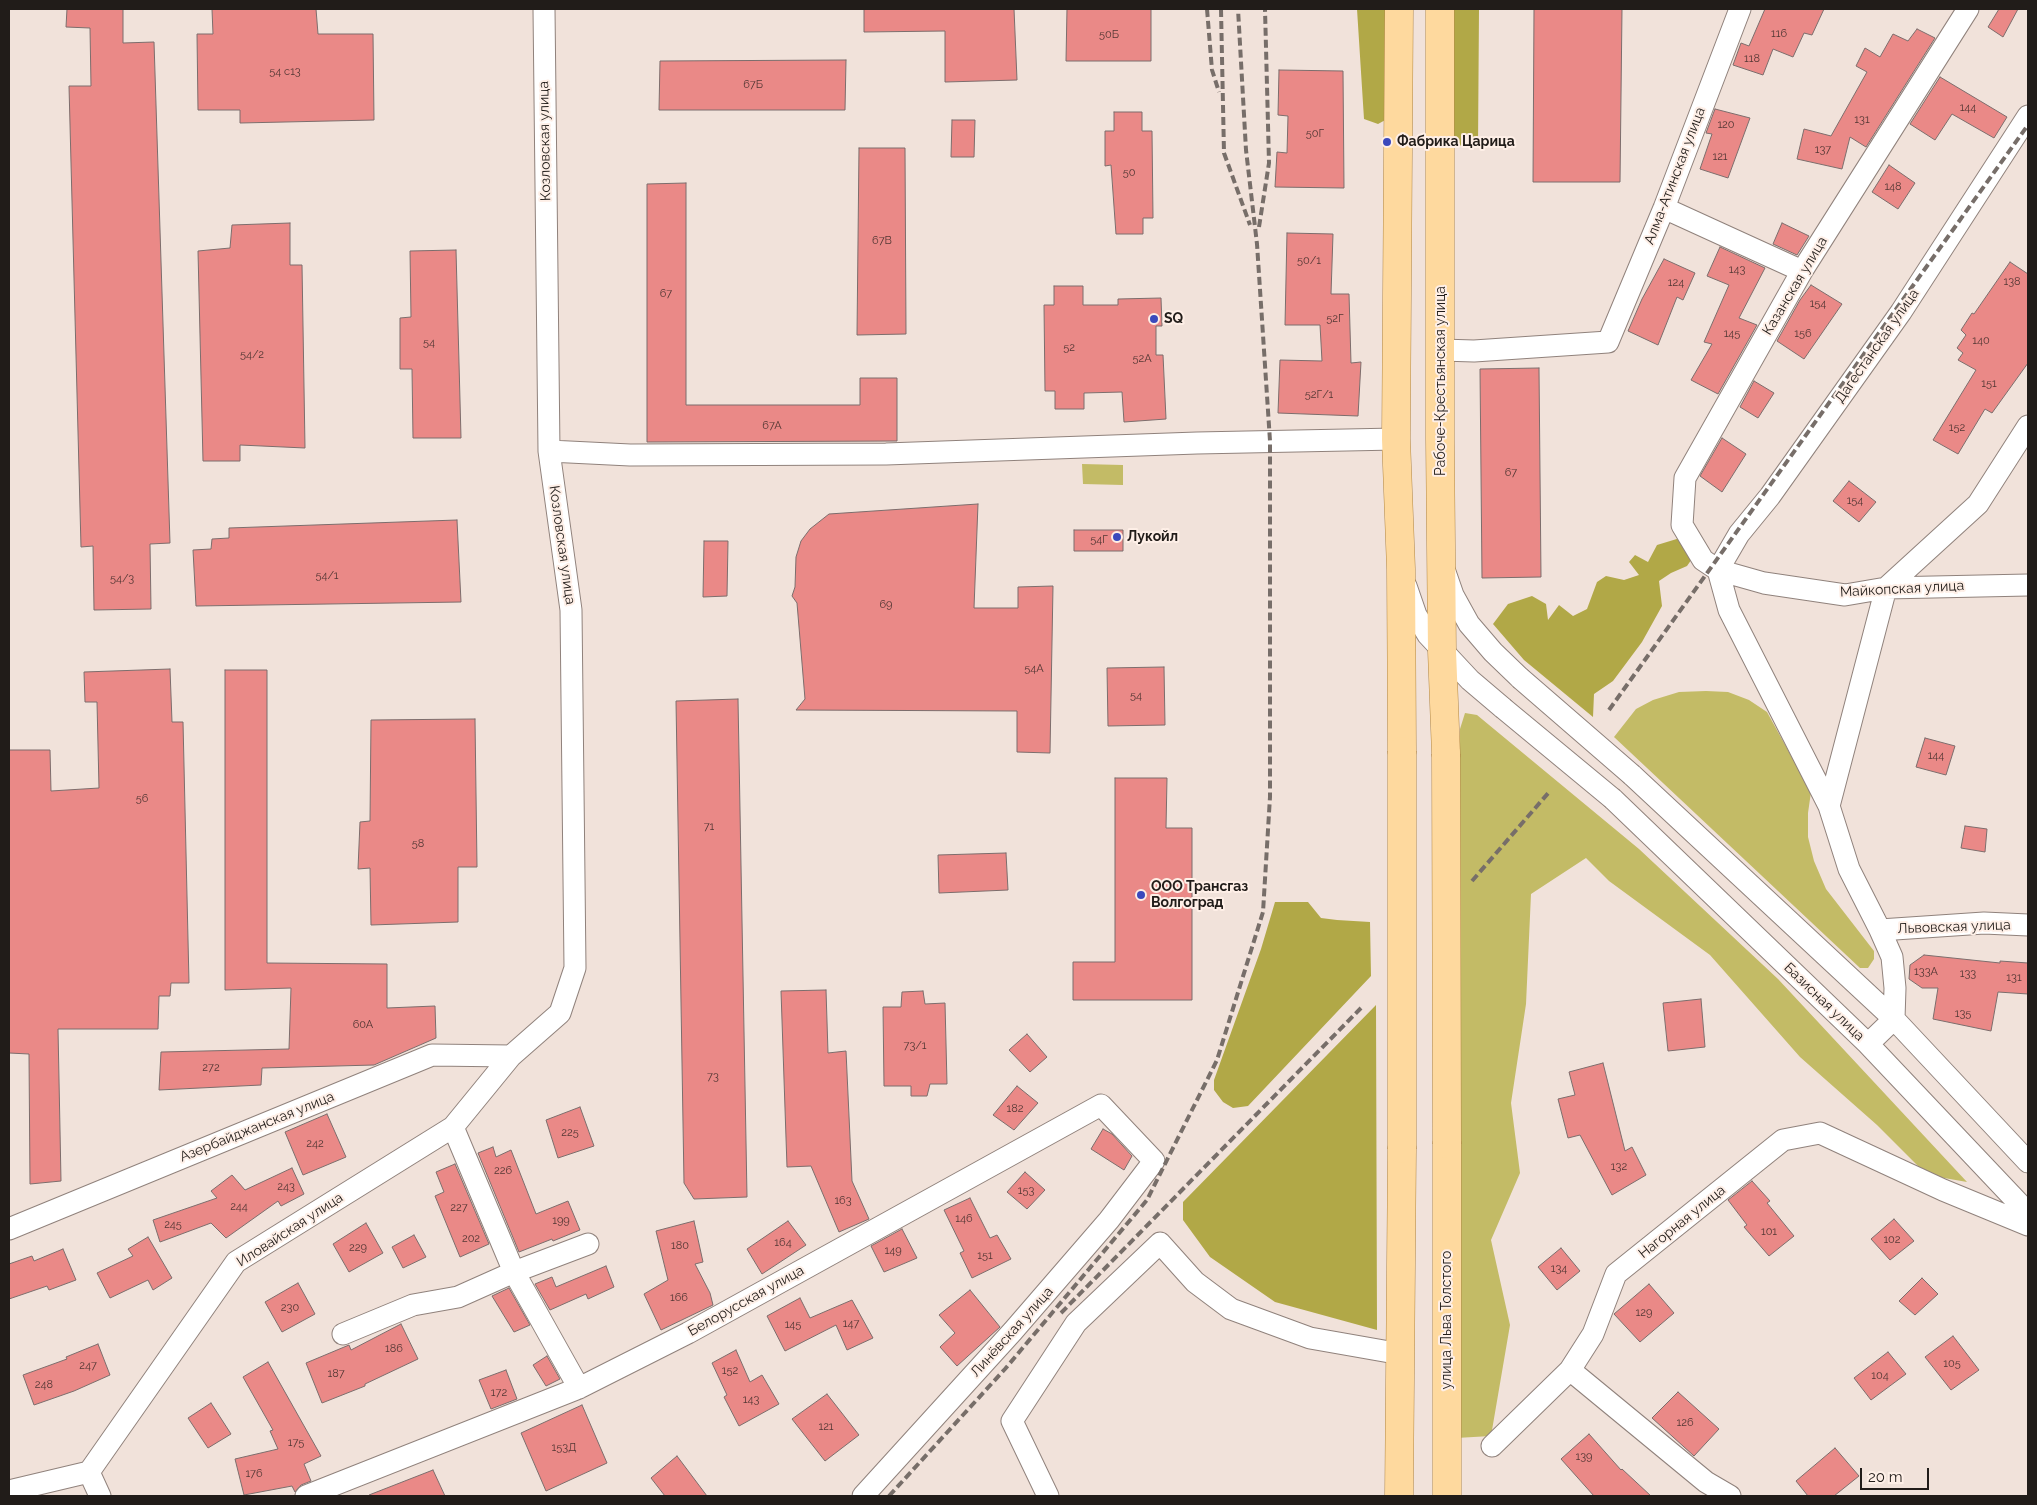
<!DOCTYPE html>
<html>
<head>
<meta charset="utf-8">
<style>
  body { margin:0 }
  #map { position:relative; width:2037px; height:1505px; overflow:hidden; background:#f1e2da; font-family:Raleway,sans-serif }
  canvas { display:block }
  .frame { position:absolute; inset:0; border:10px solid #211c19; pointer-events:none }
  .scale { position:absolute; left:1860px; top:1468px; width:69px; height:22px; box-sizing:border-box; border:2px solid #211c19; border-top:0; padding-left:6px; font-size:15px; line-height:18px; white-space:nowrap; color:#211c19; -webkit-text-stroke:4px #feefe7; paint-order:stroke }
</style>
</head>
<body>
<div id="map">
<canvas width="2037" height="1505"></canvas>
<div class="frame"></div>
<div class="scale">20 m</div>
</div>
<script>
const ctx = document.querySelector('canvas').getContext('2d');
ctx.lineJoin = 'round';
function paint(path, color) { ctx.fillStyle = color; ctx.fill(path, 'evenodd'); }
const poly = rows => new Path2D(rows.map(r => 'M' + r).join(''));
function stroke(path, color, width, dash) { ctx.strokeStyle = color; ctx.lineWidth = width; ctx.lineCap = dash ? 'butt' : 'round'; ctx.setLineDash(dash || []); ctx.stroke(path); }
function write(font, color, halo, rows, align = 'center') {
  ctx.font = font + ' Raleway,sans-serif'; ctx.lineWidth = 4; ctx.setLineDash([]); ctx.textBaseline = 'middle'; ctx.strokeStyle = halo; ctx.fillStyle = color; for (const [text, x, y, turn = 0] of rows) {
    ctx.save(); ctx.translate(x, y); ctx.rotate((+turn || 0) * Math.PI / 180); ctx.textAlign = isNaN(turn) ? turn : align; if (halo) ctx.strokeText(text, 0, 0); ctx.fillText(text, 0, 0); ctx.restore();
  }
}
const green = poly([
  [1082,464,1123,465,1123,485,1083,484],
  [1706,691,1728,692,1749,700,1767,712,1811,792,1808,813,1808,837,1814,861,1826,889,1874,951,1874,959,1868,968,1860,968,1614,737,1636,709,1653,700,1679,692],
  [1465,713,1477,715,1639,849,1778,979,1967,1182,1927,1175,1877,1125,1800,1057,1710,955,1609,881,1586,858,1531,894,1526,1004,1511,1103,1520,1173,1491,1240,1510,1325,1491,1436,1456,1438,1460,729]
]);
const forest = poly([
  [1357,9,1386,9,1389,118,1378,124,1364,119],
  [1446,9,1479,9,1478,146,1445,145],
  [1680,538,1694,556,1687,566,1671,573,1659,581,1662,606,1642,642,1613,681,1594,694,1593,717,1524,660,1493,624,1508,604,1532,596,1546,604,1548,620,1559,605,1573,616,1587,609,1597,582,1606,576,1624,580,1639,575,1629,562,1635,555,1648,562,1657,545],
  [1275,902,1308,902,1321,918,1337,920,1370,922,1371,976,1248,1106,1233,1108,1223,1102,1214,1090,1214,1080,1261,949],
  [1376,1005,1377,1330,1275,1302,1210,1257,1183,1220,1183,1202]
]);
const building = poly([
  [67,9,123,9,123,43,154,42,170,543,150,544,151,609,94,610,93,546,81,547,69,86,91,86,90,28,66,27,67,9],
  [212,9,316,9,318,34,373,34,374,120,240,123,240,110,198,110,197,34,213,34,212,9],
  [864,9,1014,9,1017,80,945,82,945,31,864,32,864,9],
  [1067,9,1151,9,1151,61,1066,61,1067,9],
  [1534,9,1622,9,1620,182,1533,182,1534,9],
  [1765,9,1824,9,1812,35,1804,33,1793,57,1773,49,1763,75,1733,65,1741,43,1749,46,1765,9],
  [1999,9,2018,9,2003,37,1988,27,1999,9],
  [1917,29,1935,38,1866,147,1850,137,1842,169,1797,159,1804,129,1831,136,1867,72,1856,66,1865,48,1880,57,1893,34,1908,41,1917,29],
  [846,60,845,110,659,110,660,61,846,60],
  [1279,70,1343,71,1344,188,1275,187,1277,152,1287,153,1288,116,1278,115,1279,70],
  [1940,77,2007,117,1994,138,1952,114,1935,140,1910,124,1940,77],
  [1715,109,1750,118,1728,178,1700,169,1712,134,1706,133,1715,109],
  [1114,112,1142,112,1142,131,1152,131,1153,218,1143,218,1143,234,1116,234,1111,165,1105,166,1105,131,1114,131,1114,112],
  [952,120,975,120,974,157,951,157,952,120],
  [859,148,905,148,906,334,857,335,859,148],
  [1889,165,1915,183,1898,209,1872,192,1889,165],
  [686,183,686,405,860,405,860,378,897,378,897,441,647,442,647,184,686,183],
  [290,223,290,265,302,265,305,448,240,445,240,461,203,461,198,251,230,248,232,225,290,223],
  [1782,223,1809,236,1797,255,1773,244,1782,223],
  [1287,233,1333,234,1331,294,1349,294,1351,363,1361,362,1358,416,1278,413,1280,360,1322,361,1320,325,1285,325,1287,233],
  [1720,247,1765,268,1739,318,1757,325,1718,394,1691,380,1712,344,1704,342,1729,285,1707,276,1720,247],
  [456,250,461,438,413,438,412,369,400,369,400,318,411,317,410,251,456,250],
  [1664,259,1695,273,1683,300,1677,297,1658,345,1628,331,1642,299,1664,259],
  [2010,262,2028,274,2028,363,1992,413,1985,409,1958,454,1933,440,1976,370,1958,360,1963,353,1957,348,1966,335,1961,330,1972,313,1974,314,2010,262],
  [1811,285,1842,304,1804,359,1777,341,1800,300,1811,285],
  [1054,286,1083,286,1083,305,1118,305,1118,299,1161,298,1162,326,1156,326,1156,355,1163,355,1166,419,1124,422,1122,392,1084,393,1084,409,1055,409,1055,391,1045,391,1044,305,1054,305,1054,286],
  [1539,368,1541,577,1482,578,1480,369,1539,368],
  [1754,381,1774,393,1758,418,1740,407,1754,381],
  [1722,438,1746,454,1722,492,1700,476,1722,438],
  [1849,481,1876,502,1859,522,1833,501,1849,481],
  [978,504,974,608,1018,608,1018,587,1053,586,1050,753,1017,752,1017,711,796,710,805,699,797,603,792,596,795,587,796,557,801,541,810,529,829,514,978,504],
  [457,520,461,602,196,606,193,550,211,549,212,539,229,538,229,528,457,520],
  [1074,530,1123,530,1123,551,1074,551,1074,530],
  [704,541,728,541,727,596,703,597,704,541],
  [1164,667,1165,725,1108,726,1107,668,1164,667],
  [170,669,172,722,183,722,189,983,171,983,170,996,159,996,158,1029,58,1029,61,1181,30,1184,29,1054,9,1053,9,750,50,750,51,791,99,788,97,702,85,702,84,672,170,669],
  [225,670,267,670,267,963,387,964,387,1008,435,1006,436,1038,374,1065,262,1068,261,1085,159,1090,161,1052,289,1049,291,988,225,990,225,670],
  [738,699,747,1197,694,1199,684,1183,676,701,738,699],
  [475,719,477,867,458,867,458,922,371,925,370,868,358,869,360,822,370,821,371,720,475,719],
  [1925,738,1955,746,1946,775,1916,767,1925,738],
  [1115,778,1167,778,1166,828,1192,828,1192,1000,1073,1000,1073,962,1115,962,1115,778],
  [1965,826,1987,829,1985,852,1961,848,1965,826],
  [1006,853,1008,890,939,893,938,855,1006,853],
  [1924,955,2000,963,2000,961,2028,963,2028,994,1998,992,1991,1031,1933,1019,1938,988,1922,988,1909,979,1910,965,1924,955],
  [826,990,828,1053,846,1051,852,1181,869,1219,839,1232,811,1166,787,1167,781,991,826,990],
  [923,991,925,1004,945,1003,947,1084,930,1084,927,1096,911,1096,911,1086,884,1086,883,1007,901,1007,902,992,923,991],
  [1701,999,1705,1047,1668,1051,1663,1003,1701,999],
  [1027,1034,1047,1057,1030,1072,1009,1050,1027,1034],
  [1603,1063,1625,1151,1632,1147,1646,1175,1612,1195,1580,1135,1568,1138,1558,1099,1575,1095,1569,1072,1603,1063],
  [1017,1086,1038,1103,1014,1130,993,1115,1017,1086],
  [580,1107,594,1146,558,1158,546,1120,580,1107],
  [327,1114,346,1157,303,1175,285,1132,327,1114],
  [1103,1129,1112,1134,1132,1156,1124,1170,1091,1149,1103,1129],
  [493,1147,496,1157,511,1150,536,1214,568,1201,580,1230,553,1241,552,1239,519,1252,478,1153,493,1147],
  [455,1164,489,1244,460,1257,435,1196,444,1192,436,1172,455,1164],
  [292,1168,304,1194,281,1206,278,1201,226,1238,211,1223,160,1242,153,1220,217,1198,211,1191,232,1175,245,1190,292,1168],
  [1025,1172,1045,1190,1027,1209,1007,1192,1025,1172],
  [1752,1181,1770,1201,1767,1203,1794,1236,1769,1256,1744,1227,1747,1225,1728,1200,1752,1181],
  [970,1198,990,1238,997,1235,1011,1259,972,1278,960,1253,964,1251,944,1210,970,1198],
  [1894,1219,1914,1241,1890,1260,1871,1239,1894,1219],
  [694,1221,703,1262,695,1264,710,1293,713,1305,661,1330,644,1294,668,1280,656,1231,694,1221],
  [788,1221,806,1245,762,1274,747,1249,788,1221],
  [366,1223,383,1253,349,1272,333,1244,366,1223],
  [902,1229,917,1258,884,1272,871,1246,902,1229],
  [414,1235,426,1257,403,1268,392,1247,414,1235],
  [148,1237,172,1278,153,1290,148,1280,110,1298,97,1273,133,1256,128,1249,148,1237],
  [1561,1248,1580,1271,1557,1290,1538,1267,1561,1248],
  [63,1249,76,1280,49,1290,47,1286,9,1299,9,1264,32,1256,34,1261,63,1249],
  [606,1266,614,1287,588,1299,586,1294,550,1310,535,1284,552,1277,556,1287,606,1266],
  [1922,1278,1938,1294,1915,1315,1899,1301,1922,1278],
  [298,1283,315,1314,282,1332,265,1302,298,1283],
  [1649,1284,1674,1313,1640,1342,1614,1314,1649,1284],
  [509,1288,530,1325,514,1332,492,1296,509,1288],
  [970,1290,1000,1327,957,1366,940,1347,955,1333,939,1315,970,1290],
  [800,1298,810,1318,852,1300,873,1338,847,1350,836,1325,785,1351,767,1316,800,1298],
  [401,1324,418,1359,365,1384,365,1386,322,1403,306,1363,349,1345,351,1350,401,1324],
  [1953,1336,1979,1370,1951,1390,1925,1357,1953,1336],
  [98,1344,110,1375,74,1391,34,1405,23,1375,67,1359,66,1357,98,1344],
  [736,1350,750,1382,762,1375,779,1404,739,1426,724,1397,727,1395,712,1363,736,1350],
  [1888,1352,1906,1374,1871,1400,1854,1378,1888,1352],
  [547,1356,560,1379,546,1386,533,1365,547,1356],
  [268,1362,321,1456,304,1464,311,1481,301,1485,295,1492,292,1486,244,1495,235,1459,278,1449,270,1431,273,1430,243,1377,268,1362],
  [506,1370,517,1399,491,1409,479,1380,506,1370],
  [1678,1392,1719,1429,1694,1456,1652,1418,1678,1392],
  [827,1394,859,1435,825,1461,792,1419,827,1394],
  [211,1403,231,1434,208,1448,188,1418,211,1403],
  [582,1405,607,1463,546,1491,521,1433,582,1405],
  [1589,1434,1621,1470,1622,1469,1651,1496,1594,1496,1561,1459,1589,1434],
  [1835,1448,1859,1476,1834,1496,1808,1496,1796,1481,1835,1448],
  [677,1456,707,1496,665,1496,651,1478,677,1456],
  [433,1470,445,1496,370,1496,369,1495,433,1470]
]);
const minor = poly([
  [1968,9,1802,271,1685,478,1682,525,1703,560,1718,570,1764,583,1845,595,1886,588,2028,585],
  [1664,208,1802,271],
  [1441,350,1474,351,1608,342,1664,208,1740,9],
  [549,451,630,455,886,454,1197,443,1396,439],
  [1718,570,1739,534,1770,496,1901,312,2028,116],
  [1718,570,1729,610,1829,806,1849,869,1880,930,1892,957,1895,988,1894,1019,1868,1044],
  [1445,572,1453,595,1469,624,1493,652,1520,678],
  [1406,586,1416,615,1428,635,1470,680,1503,708],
  [1632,775,1894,1019,2028,1162],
  [1613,799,1868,1044,2028,1213],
  [1829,806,1886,588,1978,504,2028,426],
  [1880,930,1984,923,2028,925],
  [453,1127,514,1272,579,1388],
  [9,1229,432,1055,511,1056],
  [343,1334,413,1305,458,1297,514,1272,588,1244],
  [1492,1446,1570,1370],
  [9,1491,89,1472],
  [100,1496,89,1472,236,1262,453,1127,511,1056,560,1013,575,968,571,610,549,451,544,9],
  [306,1496,579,1388,688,1333,1101,1105,1154,1161,1109,1220,1013,1331,863,1496],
  [1048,1496,1012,1421,1076,1323,1160,1243,1195,1282,1231,1309,1310,1338,1401,1354],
  [1730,1496,1706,1482,1570,1370,1593,1334,1616,1274,1783,1140,1820,1133,1943,1190,2028,1225]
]);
const major = poly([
  [1399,9,1396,439,1401,569,1402,751],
  [1440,9,1440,439,1442,651,1446,754],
  [1447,1144,1447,1496],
  [1399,1496,1402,1149]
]);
const rail = poly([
  [1207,9,1212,70,1219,92],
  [1221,9,1224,153,1250,225],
  [1259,227,1269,163,1265,9],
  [1609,710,2028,125],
  [1472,881,1550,791],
  [1061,1313,1361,1008],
  [889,1496,1005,1369,1147,1200,1217,1060,1263,912,1270,797,1270,441,1257,244,1246,150,1238,9]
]);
const minorBridge = poly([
  [1520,678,1632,775],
  [1503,708,1613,799]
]);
const majorBridge = poly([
  [1402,751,1402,1149],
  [1446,754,1447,1144]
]);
const markers = [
  [1387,142,5,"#3b49bc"],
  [1154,319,5,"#3b49bc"],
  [1117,537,5,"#3b49bc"],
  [1141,895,5,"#3b49bc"]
];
const numberNames = [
  ["116",1779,34],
  ["50Б",1109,35],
  ["118",1752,59],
  ["54 с13",285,72],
  ["67Б",753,85],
  ["144",1968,108],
  ["131",1862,120],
  ["120",1726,125],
  ["50Г",1315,134],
  ["137",1823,150],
  ["121",1720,157],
  ["50",1129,173],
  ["148",1893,187],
  ["67В",882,241],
  ["50/1",1309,261],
  ["143",1737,270],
  ["138",2012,282],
  ["124",1676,283],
  ["67",666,294],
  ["154",1818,304],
  ["52Г",1335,319],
  ["145",1732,334],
  ["156",1803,334],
  ["140",1981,341],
  ["54",429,343],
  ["52",1069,348],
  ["54/2",252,355],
  ["52А",1142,359],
  ["151",1989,384],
  ["52Г/1",1319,395],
  ["67А",772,426],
  ["152",1957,428],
  ["67",1511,473],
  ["154",1855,501],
  ["54Г",1099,540],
  ["54/1",327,576],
  ["54/3",122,579],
  ["69",886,605],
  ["54А",1034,669],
  ["54",1136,696],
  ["144",1936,756],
  ["56",142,799],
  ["71",709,827],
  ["58",418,844],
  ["133А",1926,972],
  ["133",1968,974],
  ["131",2014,978],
  ["135",1963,1014],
  ["60А",363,1025],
  ["73/1",915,1046],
  ["272",211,1068],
  ["73",713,1077],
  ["182",1015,1109],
  ["225",570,1133],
  ["242",315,1144],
  ["132",1619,1167],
  ["226",503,1171],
  ["243",286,1187],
  ["153",1026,1191],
  ["163",843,1201],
  ["244",239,1207],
  ["227",459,1208],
  ["146",964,1219],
  ["199",561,1221],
  ["245",173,1225],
  ["101",1769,1232],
  ["202",471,1239],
  ["102",1892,1240],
  ["164",783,1243],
  ["180",680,1246],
  ["229",358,1248],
  ["149",893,1251],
  ["151",985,1256],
  ["134",1559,1269],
  ["166",679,1298],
  ["230",290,1308],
  ["129",1644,1313],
  ["147",851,1324],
  ["145",793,1325],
  ["186",394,1349],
  ["105",1952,1364],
  ["247",88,1366],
  ["152",730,1371],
  ["187",336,1374],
  ["104",1880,1376],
  ["248",44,1385],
  ["172",499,1393],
  ["143",751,1400],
  ["126",1685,1423],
  ["121",826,1427],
  ["175",296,1443],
  ["153Д",564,1448],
  ["139",1584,1457],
  ["176",254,1474]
];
const streetNames = [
  ["Козловская улица",545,141,-91],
  ["Алма-Атинская улица",1675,176,-69],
  ["Казанская улица",1795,286,-59],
  ["Дагестанская улица",1877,346,-55],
  ["Рабоче-Крестьянская улица",1441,381,-90],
  ["Козловская улица",562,545,82],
  ["Майкопская улица",1902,589,-3],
  ["Львовская улица",1954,927,-2],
  ["Базисная улица",1824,1002,44],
  ["Азербайджанская улица",257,1127,-22],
  ["Нагорная улица",1682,1222,-39],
  ["Иловайская улица",290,1230,-33],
  ["Белорусская улица",746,1301,-29],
  ["улица Льва Толстого",1447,1320,-90],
  ["Линёвская улица",1012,1332,-48]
];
const poiNames = [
  ["Фабрика Царица",1397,142],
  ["SQ",1164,319],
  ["Лукойл",1127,537],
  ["ООО Трансгаз",1151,887],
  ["Волгоград",1151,903]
];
paint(green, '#c3bb66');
paint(forest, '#b1a847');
paint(building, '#ea8987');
stroke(building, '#7c6d6c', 1);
stroke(minor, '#90827c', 23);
stroke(major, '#b18746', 29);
stroke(minor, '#fff', 21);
stroke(major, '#fed99e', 28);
stroke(rail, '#776e69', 4, [8, 4]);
stroke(minorBridge, '#90827c', 23, []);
stroke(majorBridge, '#b18746', 29, []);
stroke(minorBridge, '#fff', 21);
stroke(majorBridge, '#fed99e', 28);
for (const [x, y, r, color] of markers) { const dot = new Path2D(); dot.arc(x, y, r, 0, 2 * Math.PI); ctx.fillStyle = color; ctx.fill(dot); stroke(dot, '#feefe7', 2); }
write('11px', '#533734', null, numberNames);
write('14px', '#211c19', '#feefe7', streetNames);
write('bold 14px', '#211c19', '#feefe7', poiNames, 'left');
</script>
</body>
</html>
